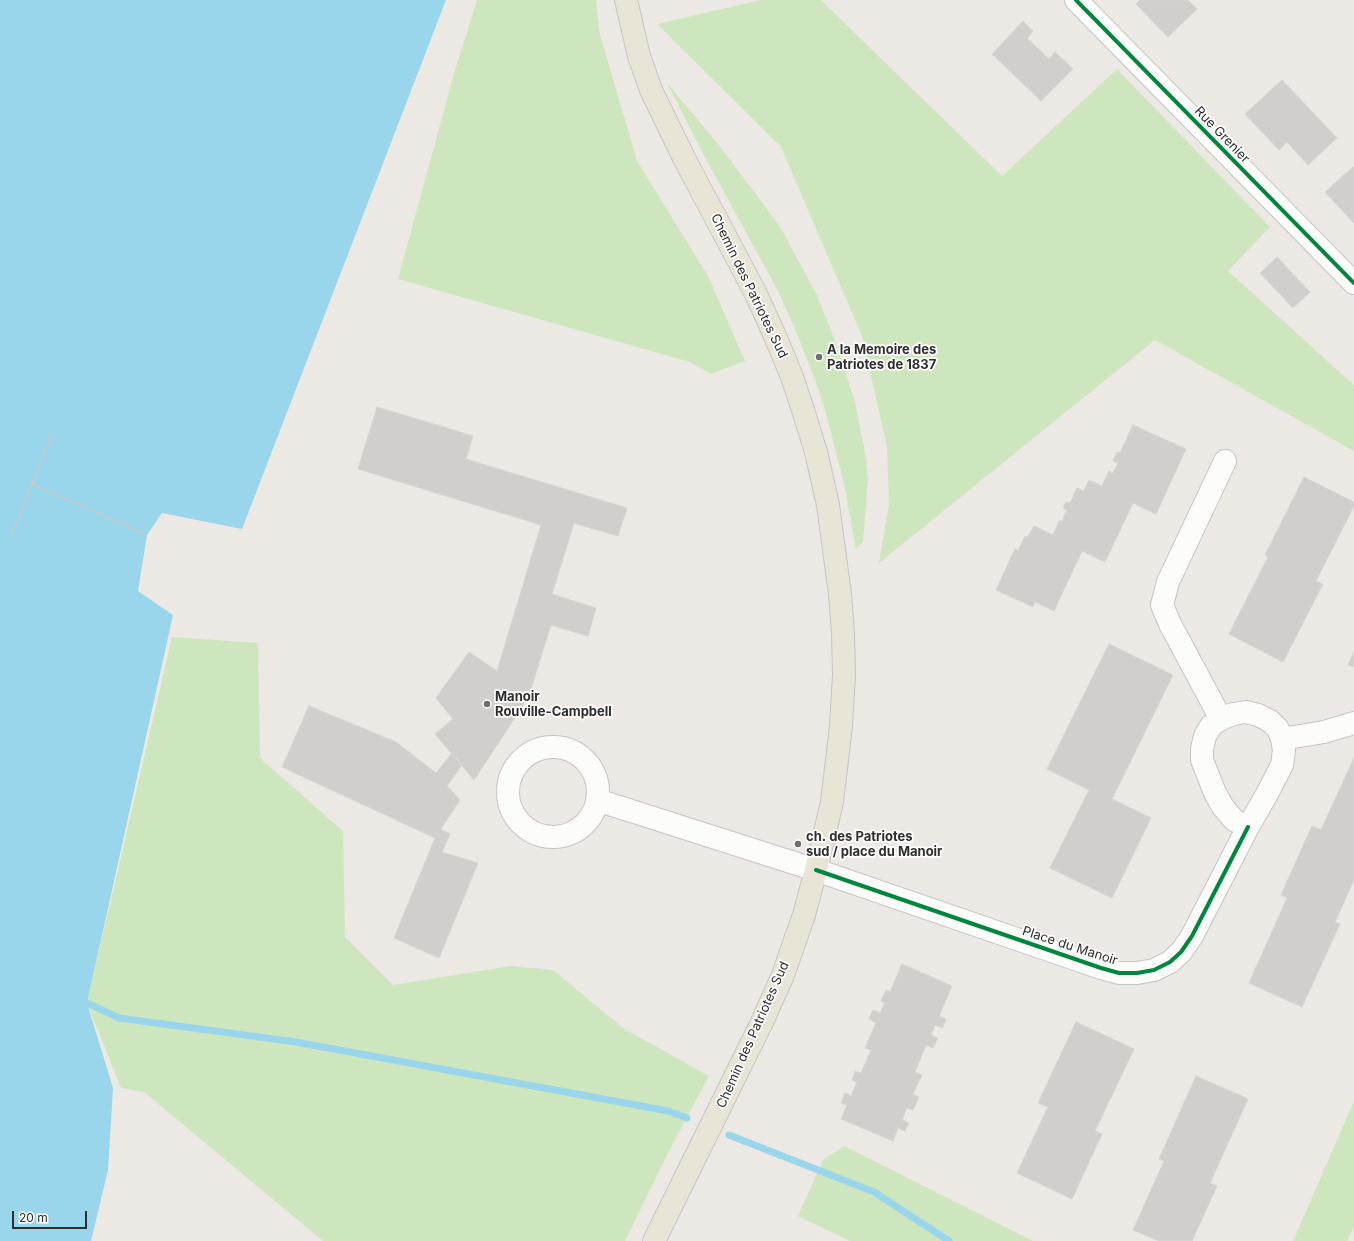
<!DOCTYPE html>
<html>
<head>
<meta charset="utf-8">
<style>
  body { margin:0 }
  #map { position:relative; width:1354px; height:1241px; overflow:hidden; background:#ece8e4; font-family:Inter,sans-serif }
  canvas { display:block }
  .scale { position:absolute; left:12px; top:1211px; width:75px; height:18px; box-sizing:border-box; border:2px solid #2e2e2e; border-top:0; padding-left:5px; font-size:12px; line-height:14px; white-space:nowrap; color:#2e2e2e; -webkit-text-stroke:3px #fff; paint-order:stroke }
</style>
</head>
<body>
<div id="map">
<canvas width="1354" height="1241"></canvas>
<div class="scale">20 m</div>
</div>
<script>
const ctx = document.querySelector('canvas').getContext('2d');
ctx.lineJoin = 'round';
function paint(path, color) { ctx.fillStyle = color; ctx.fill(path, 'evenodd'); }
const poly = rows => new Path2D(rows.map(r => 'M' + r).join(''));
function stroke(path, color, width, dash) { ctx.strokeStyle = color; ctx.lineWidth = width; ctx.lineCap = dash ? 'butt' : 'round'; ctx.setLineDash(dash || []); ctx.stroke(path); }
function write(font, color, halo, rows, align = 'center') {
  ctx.font = font + ' Inter,sans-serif'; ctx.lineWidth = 3.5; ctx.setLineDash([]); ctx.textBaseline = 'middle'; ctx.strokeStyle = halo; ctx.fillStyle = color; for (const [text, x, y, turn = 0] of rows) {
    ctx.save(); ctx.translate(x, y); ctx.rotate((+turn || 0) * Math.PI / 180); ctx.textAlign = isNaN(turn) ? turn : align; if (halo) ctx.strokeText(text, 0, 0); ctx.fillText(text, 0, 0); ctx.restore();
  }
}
const green = poly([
  [477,0,596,0,599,31,637,161,708,276,745,361,711,374,690,362,398,279,455,70],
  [761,0,821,0,1002,176,1117,69,1270,227,1228,271,1354,385,1354,451,1155,340,879,563,889,503,887,447,862,336,781,147,657,24],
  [667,83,718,144,773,217,783,232,817,295,837,346,855,402,866,458,868,479,863,542,856,549,845,488,826,413,814,377,793,324,777,289,708,163],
  [172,637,258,643,260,758,343,831,345,937,393,985,511,966,553,970,623,1028,709,1076,669,1151,625,1241,323,1241,144,1092,121,1088,87,1003],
  [1354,1101,1354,1227,1347,1241,1293,1241],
  [844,1146,1033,1241,850,1241,798,1216,823,1160]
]);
const water = poly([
  [0,0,446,0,242,529,162,513,147,535,138,591,173,615,87,1003,113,1088,108,1170,91,1241,0,1241]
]);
const stream = poly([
  [78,1000,87,1003,119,1018,296,1042,668,1111,687,1118],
  [729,1135,874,1192,949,1241]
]);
const building = poly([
  [1140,0,1188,0,1197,9,1168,37,1136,4,1140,0],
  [1023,21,1033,31,1027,38,1049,59,1055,52,1073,69,1041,101,992,54,1023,21],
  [1282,80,1337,138,1308,165,1287,142,1279,150,1245,114,1282,80],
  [1353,167,1354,168,1354,223,1325,192,1353,167],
  [1277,257,1310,292,1293,308,1260,273,1277,257],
  [377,407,473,436,466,459,627,508,618,536,574,523,552,594,596,608,588,636,551,625,528,698,474,780,435,734,453,719,436,698,469,652,497,671,541,525,358,469,377,407],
  [1133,425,1186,449,1156,514,1133,503,1105,562,1082,551,1054,611,1035,602,1033,607,996,590,1015,549,1018,551,1025,536,1028,537,1034,526,1053,535,1059,521,1062,521,1067,510,1063,508,1066,502,1070,503,1077,488,1084,491,1089,480,1102,486,1109,471,1113,473,1118,463,1113,461,1117,452,1120,453,1133,425],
  [1304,477,1354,502,1354,506,1316,581,1323,584,1283,662,1229,634,1268,557,1265,555,1304,477],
  [1109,644,1173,675,1112,799,1151,818,1112,898,1050,868,1089,790,1047,769,1109,644],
  [1354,652,1354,667,1348,665,1354,652],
  [309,706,396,742,436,773,452,753,462,765,447,786,460,800,435,838,282,767,309,706],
  [1354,758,1354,880,1335,922,1340,924,1302,1007,1249,983,1287,898,1281,895,1312,826,1321,830,1354,758],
  [441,829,450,834,442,852,478,863,439,958,394,938,435,838,441,829],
  [902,964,952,986,939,1016,946,1019,942,1028,935,1025,931,1035,938,1038,933,1048,926,1045,915,1072,922,1075,913,1094,919,1097,913,1110,907,1108,902,1120,909,1123,905,1131,898,1128,893,1141,841,1119,847,1105,841,1103,845,1093,851,1096,857,1082,852,1080,855,1071,861,1073,871,1050,865,1048,876,1023,869,1019,873,1010,880,1013,885,1003,881,1001,886,990,890,992,902,964],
  [1076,1022,1134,1049,1095,1131,1102,1134,1072,1199,1017,1173,1048,1107,1038,1103,1076,1022],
  [1196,1076,1248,1099,1210,1183,1217,1186,1192,1241,1159,1241,1133,1230,1164,1161,1159,1159,1196,1076]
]);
const path = poly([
  [32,484,147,535],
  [12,534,52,434]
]);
const minor = poly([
  [1076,0,1354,283],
  [1246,712,1258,715,1270,721,1278,729,1282,739,1284,750,1282,765,1267,794,1248,827,1234,820,1223,807,1215,793,1202,760,1202,749,1205,736,1211,726,1221,719,1233,714,1246,712],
  [1221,719,1170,624,1162,605,1168,582,1225,461],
  [1282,739,1324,732,1354,723],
  '508 792a45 45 0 1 1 90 0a45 45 0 1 1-90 0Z',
  [597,800,816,870,1101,968,1119,973,1137,973,1154,970,1170,962,1181,952,1192,936,1248,827]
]);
const major = poly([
  [626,0,639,56,651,90,684,158,756,294,775,336,792,377,804,413,816,452,828,505,840,594,843,633,844,675,841,726,832,802,816,870,804,915,783,975,762,1022,654,1241]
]);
const cycleway = poly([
  [1076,0,1354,283],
  [816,870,1101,968,1119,973,1137,973,1154,970,1170,962,1181,952,1192,936,1248,827]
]);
const markers = [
  [819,357,4,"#706f6e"],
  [487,704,4,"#706f6e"],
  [798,844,4,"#706f6e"]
];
const streetNames = [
  ["Rue Grenier",1222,135,46],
  ["Chemin des Patriotes Sud",749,286,64],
  ["Place du Manoir",1070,946,18],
  ["Chemin des Patriotes Sud",753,1035,-66]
];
const poiNames = [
  ["A la Memoire des",827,350],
  ["Patriotes de 1837",827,365],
  ["Manoir",495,697],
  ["Rouville-Campbell",495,712],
  ["ch. des Patriotes",806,837],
  ["sud / place du Manoir",806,852]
];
paint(green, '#cee6be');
paint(water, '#99d6ec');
stroke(stream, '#99d6ec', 7);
paint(building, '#d1cecb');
stroke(building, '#d7d4d0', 1);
stroke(minor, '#c5c4c5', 24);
stroke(major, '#c6c5c4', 24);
stroke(path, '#c9c9c8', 2.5, [3, 2]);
stroke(minor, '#fcfcfb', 22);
stroke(major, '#e8e4d6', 22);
stroke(cycleway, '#00873e', 4);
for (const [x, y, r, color] of markers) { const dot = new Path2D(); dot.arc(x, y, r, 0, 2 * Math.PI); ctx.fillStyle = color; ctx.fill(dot); stroke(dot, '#fff', 1.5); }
write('13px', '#2e2e2e', '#fff', streetNames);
write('bold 13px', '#2e2e2e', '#fff', poiNames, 'left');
</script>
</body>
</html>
